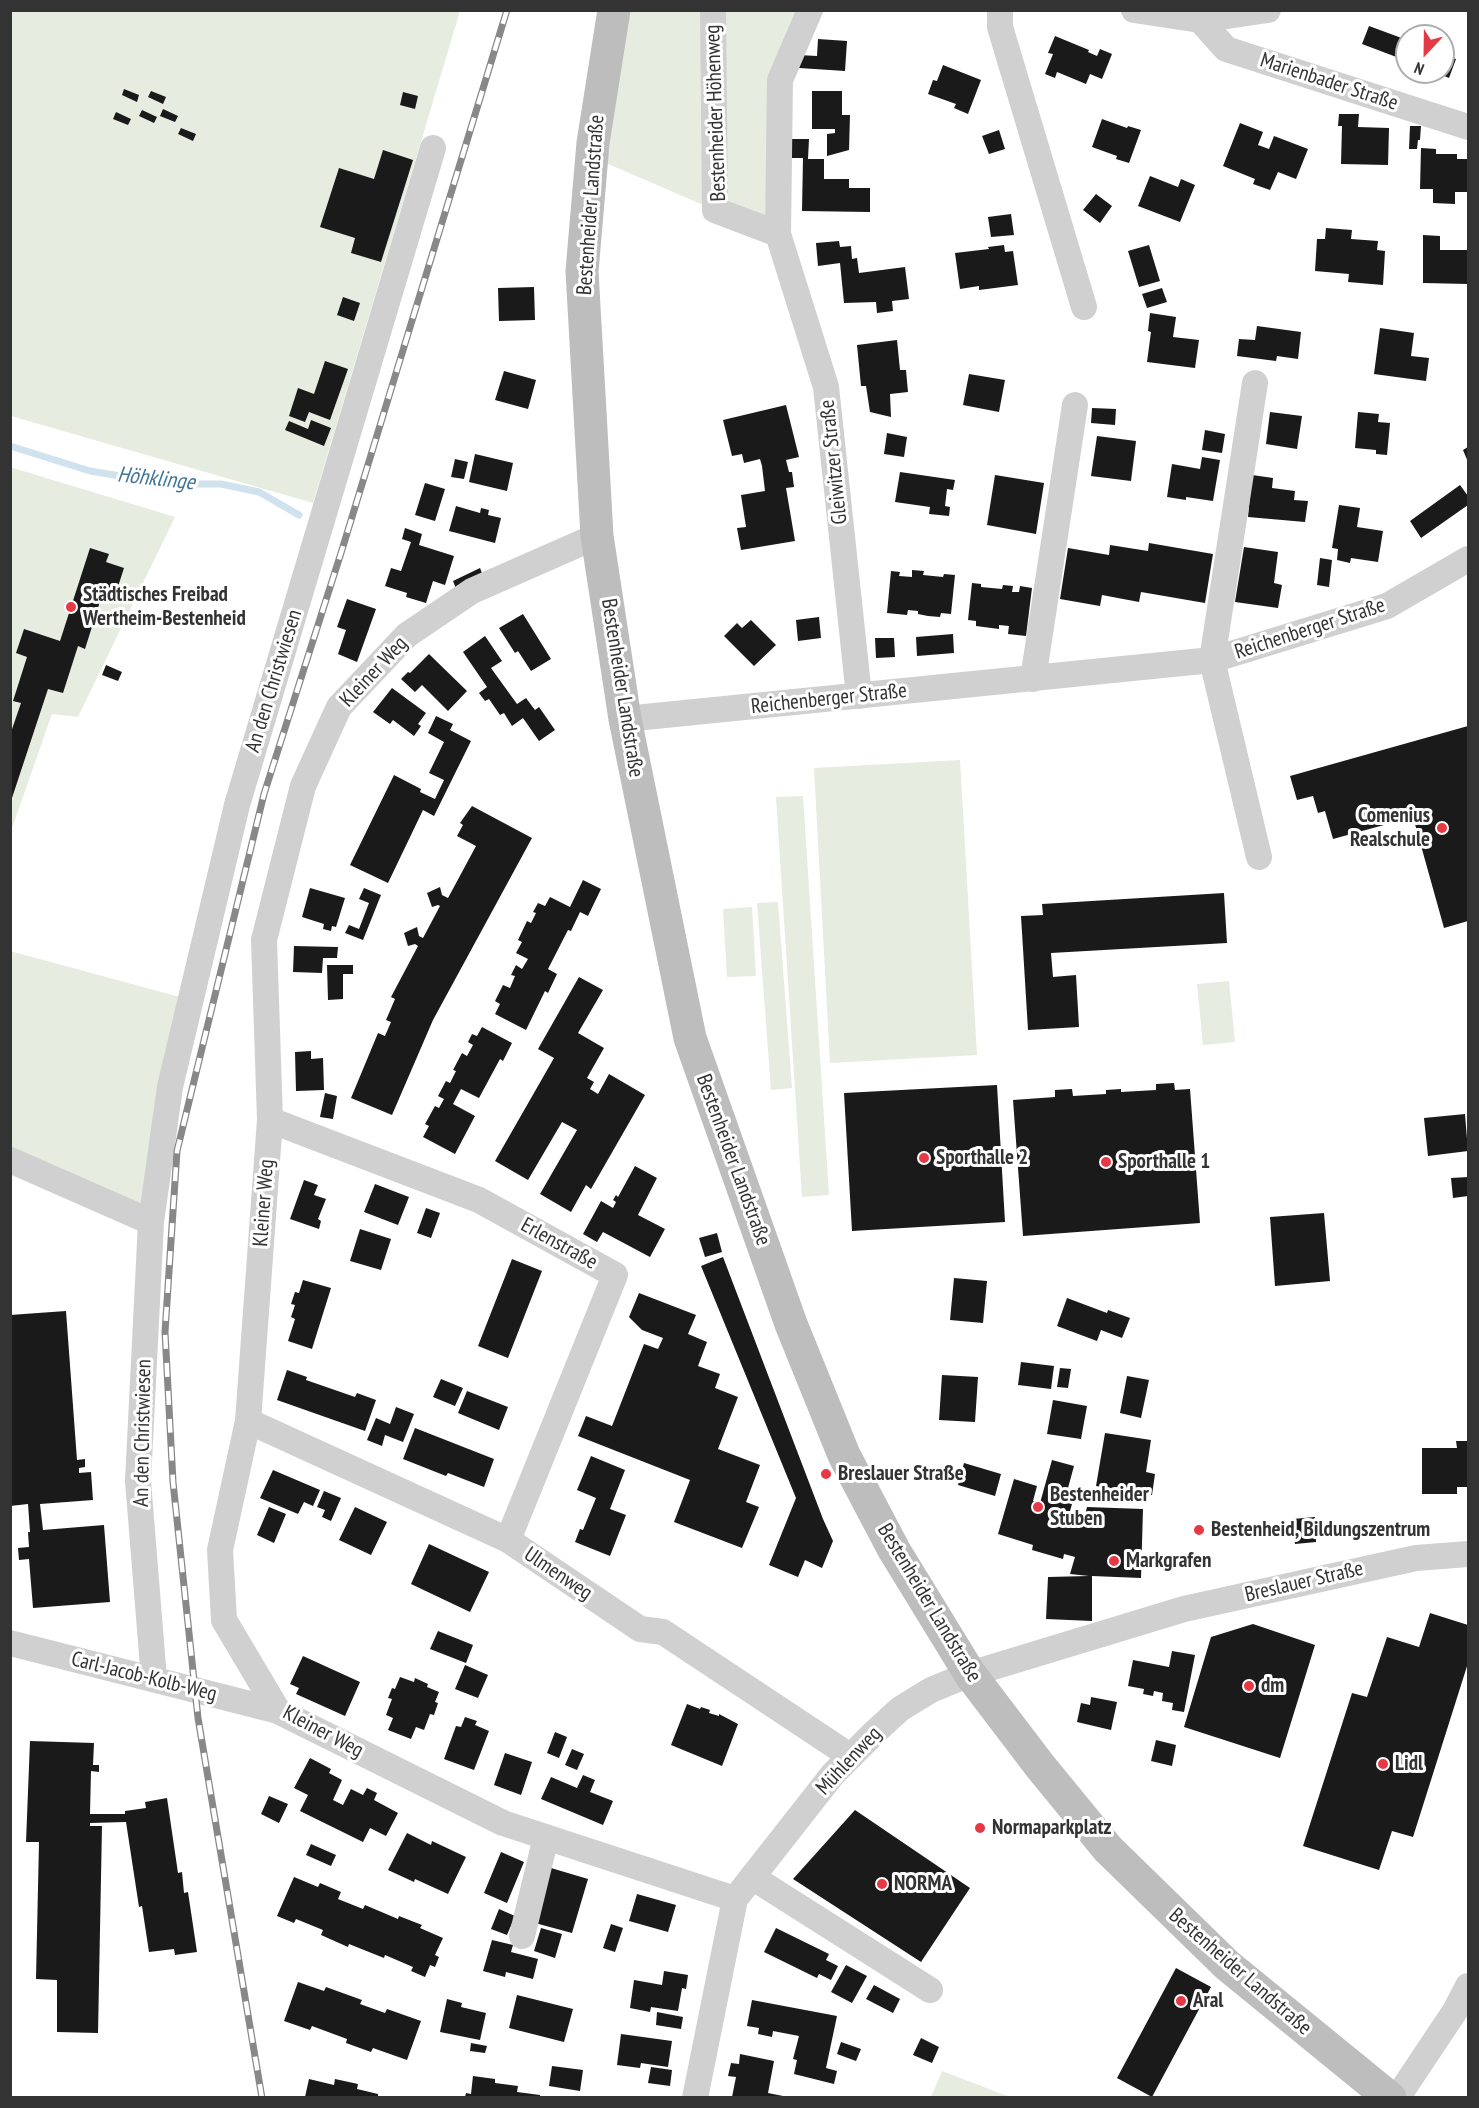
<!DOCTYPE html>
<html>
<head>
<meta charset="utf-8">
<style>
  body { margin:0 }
  #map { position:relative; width:1479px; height:2108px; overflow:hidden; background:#fff; font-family:"PT Sans Narrow",sans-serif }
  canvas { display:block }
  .frame { position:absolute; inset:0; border:12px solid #333; pointer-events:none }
  .north { position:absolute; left:1395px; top:24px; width:60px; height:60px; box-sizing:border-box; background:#fff; border:2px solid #adadad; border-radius:50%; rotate:202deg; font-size:16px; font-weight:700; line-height:24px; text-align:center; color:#333 }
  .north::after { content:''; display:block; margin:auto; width:21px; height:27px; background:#e63946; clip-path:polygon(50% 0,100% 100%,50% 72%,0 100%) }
</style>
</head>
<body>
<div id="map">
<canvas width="1479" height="2108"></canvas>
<div class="frame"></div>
<div class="north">N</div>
</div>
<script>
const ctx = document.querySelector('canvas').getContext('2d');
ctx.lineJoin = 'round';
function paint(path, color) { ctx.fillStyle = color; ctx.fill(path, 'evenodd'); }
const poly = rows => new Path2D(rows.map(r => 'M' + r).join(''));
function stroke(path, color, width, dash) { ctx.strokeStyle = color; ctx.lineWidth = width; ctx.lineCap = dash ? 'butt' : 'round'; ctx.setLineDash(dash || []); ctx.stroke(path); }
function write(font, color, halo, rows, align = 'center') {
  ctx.font = font + ' "PT Sans Narrow",sans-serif'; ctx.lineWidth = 6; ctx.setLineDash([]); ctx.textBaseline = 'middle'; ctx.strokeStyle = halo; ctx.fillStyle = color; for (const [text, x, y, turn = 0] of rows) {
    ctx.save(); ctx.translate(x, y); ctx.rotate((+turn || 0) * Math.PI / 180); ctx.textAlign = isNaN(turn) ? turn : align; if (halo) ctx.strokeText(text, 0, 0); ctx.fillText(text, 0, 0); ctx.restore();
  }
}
const green = poly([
  [10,11,460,11,313,503,11,416],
  [615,11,810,11,780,80,778,234,715,210,592,157],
  [10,467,175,517,78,717,52,714,11,831],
  [960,760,977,1055,830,1063,814,768],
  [803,796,829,1195,802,1197,776,797],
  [778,902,792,1088,771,1090,757,903],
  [752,907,756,976,727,977,723,909],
  [10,951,191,1000,151,1222,11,1160],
  [1229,981,1235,1042,1203,1045,1197,984],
  [942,2071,1010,2097,931,2097]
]);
const stream = poly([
  [10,446,90,471,168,484,221,484,259,492,299,515]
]);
const building = poly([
  [1369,26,1407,40,1407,61,1362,44],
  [1055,36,1089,50,1088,52,1097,56,1100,49,1112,54,1102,79,1090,74,1086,84,1057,72,1055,78,1045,74,1053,54,1048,53],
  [818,39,847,41,845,71,799,68,799,55,817,56],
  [1443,54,1456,59,1449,78,1435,72,1443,72],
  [943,65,981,80,968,114,954,108,956,104,928,94,933,80,937,81],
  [124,89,139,95,137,102,122,95],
  [151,91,166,97,163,104,148,97],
  [812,91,842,91,842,115,850,115,849,150,827,156,827,134,835,133,835,129,812,129],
  [403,92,418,96,415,109,400,105],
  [163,109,178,116,175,122,160,116],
  [142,110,157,117,154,123,139,116],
  [116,112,131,119,128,125,113,119],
  [1339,114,1359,114,1358,127,1389,128,1388,165,1341,164,1342,126,1338,126],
  [1102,119,1127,128,1128,126,1141,130,1129,163,1116,159,1117,156,1092,147],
  [1240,123,1263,132,1258,145,1269,149,1274,136,1308,149,1296,179,1278,172,1270,190,1253,184,1255,179,1223,166],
  [1410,126,1421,126,1420,140,1418,140,1417,149,1409,149],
  [181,128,196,134,193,141,178,134],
  [999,130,1005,149,989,154,982,136],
  [790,139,809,139,808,159,824,159,824,179,849,179,849,188,870,188,870,212,802,211,803,158,789,158],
  [1421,148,1436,149,1436,154,1457,154,1457,159,1468,159,1468,192,1455,192,1455,204,1433,203,1433,189,1420,189],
  [383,150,413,160,381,262,351,253,355,238,320,227,339,168,374,179],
  [1150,176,1178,187,1181,179,1195,185,1180,222,1138,206],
  [1096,194,1112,206,1100,223,1083,210],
  [1011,214,1014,235,991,237,988,217],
  [1326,228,1352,230,1351,239,1378,241,1377,250,1385,251,1383,285,1348,282,1349,274,1315,271,1317,239,1325,239],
  [1423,235,1440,236,1440,250,1468,250,1468,284,1423,283],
  [839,241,840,247,851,246,852,259,857,258,859,273,905,267,909,299,892,301,893,311,877,313,876,302,844,303,840,263,818,266,816,243],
  [1004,245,1005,252,1013,251,1018,285,979,290,979,286,960,289,955,253,989,249,988,247],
  [1149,245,1160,281,1139,287,1128,251],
  [534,287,535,320,499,321,498,288],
  [1162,288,1167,302,1147,308,1142,294],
  [343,297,360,303,354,321,337,315],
  [1150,313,1176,317,1173,337,1199,340,1195,368,1147,362,1151,332,1148,331],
  [1257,326,1301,332,1298,359,1277,356,1276,361,1237,356,1239,339,1255,340],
  [1380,328,1414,333,1411,356,1429,358,1426,381,1374,374],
  [897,340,900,370,906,370,908,392,890,394,891,417,870,412,866,386,861,386,857,345],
  [325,361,348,369,330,420,309,412,305,422,289,416,298,388,314,394],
  [504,371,536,380,528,409,495,400],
  [969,374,1005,380,999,412,963,405],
  [786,405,799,457,786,460,789,472,792,472,794,487,786,488,795,541,741,550,737,528,746,527,741,495,765,491,762,466,760,459,744,463,742,454,732,456,723,420],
  [1092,408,1116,409,1115,425,1091,423],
  [1270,412,1302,416,1297,449,1266,444],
  [1358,412,1379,414,1378,422,1390,423,1387,455,1376,454,1376,450,1355,448],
  [311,420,331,428,324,446,285,430,289,421,308,429],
  [1205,430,1225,434,1222,453,1202,450],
  [887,433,907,437,904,457,884,454],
  [1097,436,1136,441,1131,481,1091,476],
  [1468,447,1468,462,1463,450],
  [475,454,513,463,507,491,469,482],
  [1202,457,1220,460,1213,501,1186,497,1186,500,1167,497,1172,464,1200,469],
  [455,459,468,462,464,479,451,477],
  [900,472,955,480,953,490,947,489,945,506,950,507,949,516,929,514,930,507,895,502],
  [995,475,1044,483,1036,534,987,525],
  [1252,475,1273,478,1272,488,1295,491,1294,500,1308,501,1305,522,1248,517],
  [425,483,445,489,435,521,415,515],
  [1460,485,1468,496,1468,505,1421,538,1410,521],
  [1339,505,1360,508,1357,527,1383,531,1378,562,1351,558,1350,563,1337,560,1338,549,1332,548],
  [456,506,480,513,481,508,489,510,488,515,501,518,495,543,449,531],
  [405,528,422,534,419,545,454,556,445,585,433,581,426,603,406,597,407,593,385,586,391,568,401,571,411,542,402,539],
  [1149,543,1213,554,1205,603,1141,592,1139,602,1102,595,1100,606,1060,599,1068,548,1109,555,1110,545,1148,551],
  [1244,547,1278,552,1274,583,1282,585,1278,608,1235,602],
  [90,548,109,554,106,562,124,568,114,599,102,595,85,649,78,646,63,693,48,689,10,804,10,735,21,703,13,701,27,657,16,653,24,629,60,641],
  [1320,558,1332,560,1329,587,1317,585],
  [480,568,484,578,457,591,453,581],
  [912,570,924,571,923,575,943,577,944,574,955,575,951,614,941,613,940,617,928,616,918,614,918,611,908,610,907,615,887,613,891,571,900,572,899,576,912,577],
  [972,583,981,584,981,587,1002,589,1003,585,1013,586,1012,592,1019,592,1020,586,1032,588,1026,636,1008,634,1009,626,999,625,999,629,976,626,976,621,968,620],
  [347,599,376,609,357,662,338,654,346,630,337,627],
  [523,614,551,659,531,671,518,651,515,653,499,628],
  [819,617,821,638,798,641,796,620],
  [751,620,776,645,754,666,724,636,737,623,742,628],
  [953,634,954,653,917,656,916,637],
  [485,636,502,661,491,668,517,704,526,698,535,710,539,707,555,730,539,741,523,718,512,726,504,713,500,715,489,699,485,701,479,693,487,687,463,652],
  [875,638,894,638,895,657,876,658],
  [429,654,467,691,448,711,422,685,415,692,401,679,408,672,410,673],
  [106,665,122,672,118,681,102,675],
  [392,688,426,713,418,724,421,726,414,736,393,720,390,724,373,712],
  [436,716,453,724,450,730,471,741,434,816,423,810,388,883,350,865,394,775,421,789,420,792,435,799,444,780,429,773,444,742,428,733],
  [1468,726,1468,921,1444,928,1413,817,1333,839,1325,811,1318,813,1313,796,1297,800,1290,776],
  [472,806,532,838,433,1020,392,1115,351,1098,378,1033,385,1036,391,1022,386,1020,395,999,391,997,418,946,415,944,408,946,404,933,417,927,419,936,423,938,440,906,438,905,432,907,427,893,440,887,442,895,448,898,476,846,457,836,463,825,460,823],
  [583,880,601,889,588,916,580,912,571,931,568,930,548,969,557,974,548,993,545,991,526,1030,495,1014,500,1004,495,1001,503,985,510,988,515,976,511,975,516,965,522,969,528,959,516,953,522,942,518,940,527,921,531,923,536,913,533,912,538,903,545,906,550,897,570,907],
  [310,888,345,898,336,927,332,926,331,931,323,929,324,924,302,917],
  [364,888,381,895,363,940,345,933,349,925,359,929,369,903,359,899],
  [1224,893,1227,943,1051,953,1053,977,1076,975,1079,1027,1028,1030,1021,916,1043,915,1042,904],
  [294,946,338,947,337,958,323,958,322,973,293,972],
  [327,965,353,965,353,974,343,974,343,999,328,1000],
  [579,977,603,990,578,1033,604,1048,587,1078,594,1082,590,1089,598,1094,609,1074,645,1095,591,1189,586,1185,571,1212,540,1194,577,1130,562,1122,528,1180,495,1161,554,1058,538,1049],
  [482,1027,512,1043,503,1061,500,1059,479,1098,461,1089,453,1104,475,1116,455,1154,423,1137,429,1126,425,1124,435,1106,439,1108,444,1099,438,1096,446,1081,450,1083,456,1071,453,1070,462,1053,467,1056,473,1045,468,1042,472,1034,477,1036],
  [311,1051,311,1059,323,1058,324,1090,296,1091,295,1052],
  [1174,1083,1175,1090,1190,1089,1200,1223,1023,1236,1013,1100,1055,1097,1055,1090,1072,1089,1073,1096,1106,1094,1106,1090,1121,1089,1121,1092,1156,1090,1156,1084],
  [997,1085,1005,1222,852,1231,844,1093],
  [325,1093,337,1096,333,1119,320,1117],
  [1465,1114,1468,1151,1428,1156,1424,1118],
  [635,1166,657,1178,638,1215,665,1229,650,1257,603,1232,597,1242,583,1234,601,1201,613,1208,616,1202,613,1200,616,1195,618,1197],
  [1468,1177,1468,1196,1453,1198,1451,1178],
  [304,1180,318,1185,314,1195,326,1199,318,1219,321,1221,319,1229,290,1219],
  [375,1184,409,1197,398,1225,364,1212],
  [426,1208,440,1213,431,1238,417,1233],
  [1324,1213,1330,1281,1275,1286,1270,1217],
  [360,1229,391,1239,381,1270,350,1261],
  [717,1233,722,1252,705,1257,699,1238],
  [723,1257,823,1519,833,1541,822,1568,805,1560,798,1577,769,1565,796,1498,701,1266],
  [512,1259,542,1271,508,1358,478,1346],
  [954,1278,987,1281,983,1323,950,1320],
  [303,1280,331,1288,312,1349,288,1341,295,1319,291,1317,295,1305,291,1304,295,1292,299,1293],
  [639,1293,696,1315,688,1334,707,1342,698,1366,720,1374,715,1388,738,1397,718,1449,760,1465,746,1502,759,1507,742,1548,674,1522,690,1480,578,1436,586,1416,612,1426,644,1344,658,1349,663,1338,642,1330,629,1317],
  [1067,1298,1107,1313,1108,1310,1130,1318,1122,1338,1101,1330,1097,1341,1057,1326],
  [66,1311,77,1460,85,1459,85,1467,79,1468,79,1473,91,1472,93,1500,40,1504,43,1530,104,1525,110,1602,33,1608,29,1559,19,1560,18,1548,29,1547,28,1532,30,1532,28,1504,10,1506,10,1315],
  [1021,1362,1054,1366,1051,1389,1018,1385],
  [1060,1368,1071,1369,1068,1388,1057,1387],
  [287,1370,307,1377,306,1380,355,1397,357,1393,376,1400,365,1431,277,1400],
  [942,1375,978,1377,975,1422,939,1420],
  [1127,1376,1149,1380,1141,1418,1120,1413],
  [441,1379,463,1388,455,1406,433,1397],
  [467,1391,508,1407,499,1430,458,1413],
  [1053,1400,1087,1406,1081,1439,1047,1434],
  [396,1407,414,1414,403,1442,385,1435,382,1446,367,1440,376,1418,390,1424],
  [415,1428,494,1459,484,1487,448,1473,446,1476,403,1459],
  [1105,1433,1151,1440,1146,1472,1155,1474,1152,1495,1096,1486],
  [1456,1441,1468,1441,1468,1487,1457,1487,1457,1494,1422,1494,1422,1448,1457,1448],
  [591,1456,625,1470,610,1509,626,1515,610,1556,575,1542,580,1529,583,1530,596,1498,577,1490],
  [1052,1460,1074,1466,1068,1488,1076,1490,1070,1511,1073,1512,1071,1519,1083,1523,1087,1507,1143,1509,1141,1578,1092,1576,1092,1621,1046,1619,1048,1577,1089,1576,1070,1574,1075,1557,1064,1554,1063,1559,1032,1550,1033,1545,998,1534,1014,1479,1037,1486,1033,1501,1040,1503],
  [964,1463,1001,1474,995,1496,958,1485],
  [273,1470,320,1490,313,1506,304,1502,298,1514,260,1498],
  [324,1491,341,1498,331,1521,322,1517,325,1510,317,1507],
  [269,1507,286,1514,274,1543,257,1535],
  [355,1507,387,1522,371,1555,339,1540],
  [1315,1517,1316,1542,1295,1544,1293,1519],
  [429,1544,489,1572,470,1612,411,1584],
  [1430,1613,1468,1625,1468,1663,1413,1837,1392,1831,1379,1870,1303,1846,1352,1693,1367,1697,1387,1637,1419,1647],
  [1253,1624,1315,1645,1280,1758,1184,1727,1211,1637],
  [438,1631,473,1645,466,1663,430,1649],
  [1172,1651,1195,1655,1184,1712,1172,1710,1173,1703,1162,1701,1163,1693,1154,1691,1153,1696,1143,1694,1144,1689,1128,1686,1133,1660,1169,1667],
  [303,1656,360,1682,345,1716,296,1694,299,1688,290,1684],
  [465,1665,488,1675,478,1698,455,1689],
  [400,1677,414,1682,415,1678,428,1684,427,1687,439,1692,435,1702,438,1703,434,1715,430,1714,424,1730,416,1727,411,1739,388,1730,393,1718,386,1715,392,1699,388,1698,392,1688,395,1689],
  [1091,1697,1117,1702,1111,1730,1077,1722,1081,1703,1090,1705],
  [687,1704,700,1709,701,1707,710,1710,709,1713,719,1716,719,1714,738,1724,722,1766,671,1745],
  [465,1717,477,1721,475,1725,489,1731,474,1770,444,1759,456,1726,461,1727],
  [555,1732,567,1737,559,1758,547,1753],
  [1156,1740,1176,1745,1172,1766,1151,1761],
  [30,1741,94,1743,93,1765,99,1765,99,1772,91,1771,90,1814,125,1814,125,1811,146,1808,145,1802,167,1798,178,1873,182,1872,184,1893,188,1892,197,1952,175,1955,174,1949,149,1952,142,1906,139,1907,126,1822,90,1823,90,1826,102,1826,98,2033,57,2032,57,1980,36,1979,39,1842,26,1842],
  [572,1749,584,1754,577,1770,565,1765],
  [505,1753,532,1762,521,1795,494,1785],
  [310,1758,331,1769,329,1773,342,1780,333,1800,343,1805,351,1789,363,1795,367,1788,377,1793,374,1800,398,1813,386,1836,370,1828,363,1842,300,1811,308,1795,294,1788],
  [583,1775,595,1780,590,1792,613,1801,603,1825,541,1799,551,1777,577,1788],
  [269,1796,288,1804,279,1823,261,1814],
  [855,1810,970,1888,921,1962,793,1879],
  [407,1833,431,1845,432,1841,466,1857,448,1894,415,1879,414,1882,388,1870],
  [311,1844,336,1855,331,1866,306,1855],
  [501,1852,524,1862,507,1903,484,1893],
  [551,1868,588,1879,572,1933,535,1923],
  [294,1877,318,1887,320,1883,341,1892,338,1899,363,1909,365,1905,398,1919,399,1916,422,1925,420,1928,443,1938,435,1955,439,1957,435,1967,430,1965,425,1977,411,1971,413,1967,385,1955,384,1958,349,1944,348,1947,321,1935,323,1930,296,1919,294,1923,277,1916],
  [637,1894,676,1905,668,1932,629,1921],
  [499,1909,515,1916,507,1935,491,1929],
  [611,1924,623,1928,615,1952,603,1948],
  [541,1928,562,1934,555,1958,534,1951],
  [776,1928,829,1954,826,1960,838,1966,831,1980,819,1974,817,1978,764,1952],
  [492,1940,513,1945,511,1952,538,1959,533,1979,506,1972,505,1977,483,1971],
  [846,1965,867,1976,852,2003,831,1992],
  [1176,1968,1211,1987,1152,2097,1117,2078],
  [664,1971,688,1975,686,1989,682,1988,678,2011,651,2007,650,2012,630,2008,634,1980,662,1985],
  [298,1982,324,1991,326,1987,362,2000,360,2004,385,2013,387,2009,421,2021,407,2060,373,2048,371,2052,346,2043,347,2039,312,2026,310,2030,284,2021],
  [874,1985,900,1999,893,2013,866,1999],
  [517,1995,573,2009,564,2042,509,2028],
  [447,1999,462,2003,461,2007,486,2013,480,2040,440,2032],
  [752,2000,837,2016,826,2068,837,2071,834,2084,794,2074,797,2060,793,2059,799,2036,773,2031,772,2037,758,2034,759,2028,747,2026],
  [657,2012,683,2017,681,2029,656,2025],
  [621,2034,672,2041,668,2067,641,2063,640,2068,617,2065],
  [921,2038,939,2047,932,2063,913,2055],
  [841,2042,861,2049,856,2061,837,2054],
  [471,2043,487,2046,485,2053,470,2051],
  [740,2054,774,2061,768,2093,788,2097,732,2097,736,2077,728,2076,731,2063,739,2064],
  [552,2066,583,2070,580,2091,549,2086],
  [651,2067,672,2070,670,2086,648,2083],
  [473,2076,495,2079,495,2083,518,2086,517,2092,540,2095,540,2097,465,2097,466,2093,471,2094],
  [309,2079,334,2085,335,2079,358,2084,357,2089,378,2094,378,2097,305,2097]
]);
const street = poly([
  [713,10,715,210,778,234,780,80,810,10],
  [1000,10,1000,27,1084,307],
  [1134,10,1200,20,1268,10],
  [1200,20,1226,49,1468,127],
  [778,234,826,387,859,696],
  [1255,383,1212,660,1259,857],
  [597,536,472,591,407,635,339,707,303,786,264,940,270,1120,248,1421,220,1550,224,1620,278,1711,503,1823,735,1899],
  [1033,679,1075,405],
  [625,719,1212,660,1387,606,1468,559],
  [270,1120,479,1200,615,1275,508,1540],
  [10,1160,151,1222],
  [248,1421,508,1540,640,1629,663,1632,838,1748,849,1757],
  [10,1643,278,1711],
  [154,1679,138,1481,151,1222,170,1087,237,805,433,148],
  [752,1877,930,1990],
  [522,1936,546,1837],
  [695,2098,735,1899,833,1774,875,1732,900,1709,931,1690,970,1674,1184,1609,1416,1558,1468,1554],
  [1397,2098,1455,2011,1468,1986]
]);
const secondary = poly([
  [614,10,593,143,582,271,597,536,625,719,690,1038,791,1324,844,1455,894,1550,970,1674,1040,1766,1108,1849,1227,1965,1390,2098]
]);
const rail = poly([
  [262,2098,198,1718,173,1482,165,1332,177,1151,264,794,341,553,507,10]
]);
const markers = [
  [71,607,6,"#e63946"],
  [1442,828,6,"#e63946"],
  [924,1158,6,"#e63946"],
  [1106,1162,6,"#e63946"],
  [826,1474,6,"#e63946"],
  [1038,1507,6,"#e63946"],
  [1199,1530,6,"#e63946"],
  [1114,1561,6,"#e63946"],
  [1249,1686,6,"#e63946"],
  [1383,1764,6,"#e63946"],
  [980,1828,6,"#e63946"],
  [882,1884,6,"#e63946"],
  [1181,2001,6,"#e63946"]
];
const streetNames = [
  ["Marienbader Straße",1329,82,18],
  ["Bestenheider Höhenweg",716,113,-92],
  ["Bestenheider Landstraße",591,205,-86],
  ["Gleiwitzer Straße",834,462,-96],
  ["Reichenberger Straße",1310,629,-18],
  ["Kleiner Weg",374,672,-47],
  ["An den Christwiesen",274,681,-73],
  ["Bestenheider Landstraße",622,688,81],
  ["Reichenberger Straße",829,699,-6],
  ["Bestenheider Landstraße",733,1160,70],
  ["Kleiner Weg",264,1203,-86],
  ["Erlenstraße",559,1244,29],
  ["An den Christwiesen",143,1433,-89],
  ["Ulmenweg",558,1574,34],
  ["Breslauer Straße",1304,1582,-13],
  ["Bestenheider Landstraße",929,1603,59],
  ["Carl-Jacob-Kolb-Weg",144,1677,14],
  ["Kleiner Weg",323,1732,28],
  ["Mühlenweg",849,1761,-47],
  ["Bestenheider Landstraße",1240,1972,41]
];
const poiNames = [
  ["Städtisches Freibad",83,595],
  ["Wertheim-Bestenheid",83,619],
  ["Comenius",1430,816,"right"],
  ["Realschule",1430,840,"right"],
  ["Sporthalle 2",936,1158],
  ["Sporthalle 1",1118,1162],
  ["Breslauer Straße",838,1474],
  ["Bestenheider",1050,1495],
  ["Stuben",1050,1519],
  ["Bestenheid, Bildungszentrum",1211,1530],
  ["Markgrafen",1126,1561],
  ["dm",1261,1686],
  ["Lidl",1395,1764],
  ["Normaparkplatz",992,1828],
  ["NORMA",894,1884],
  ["Aral",1193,2001]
];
const waterNames = [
  ["Höhklinge",156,479,6]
];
paint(green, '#e6ecdf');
stroke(stream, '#cfe2ee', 7);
paint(building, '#1a1a1a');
stroke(street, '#d0d0d0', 26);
stroke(secondary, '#bdbdbd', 33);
stroke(rail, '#888', 7);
stroke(rail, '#fff', 4.5, [14]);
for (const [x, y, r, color] of markers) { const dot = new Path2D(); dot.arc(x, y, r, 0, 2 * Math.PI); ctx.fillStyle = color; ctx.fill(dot); stroke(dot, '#fff', 2); }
write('21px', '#333', '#fff', streetNames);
write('bold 21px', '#333', '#fff', poiNames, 'left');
write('italic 22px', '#3f7597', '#fff', waterNames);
</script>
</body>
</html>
